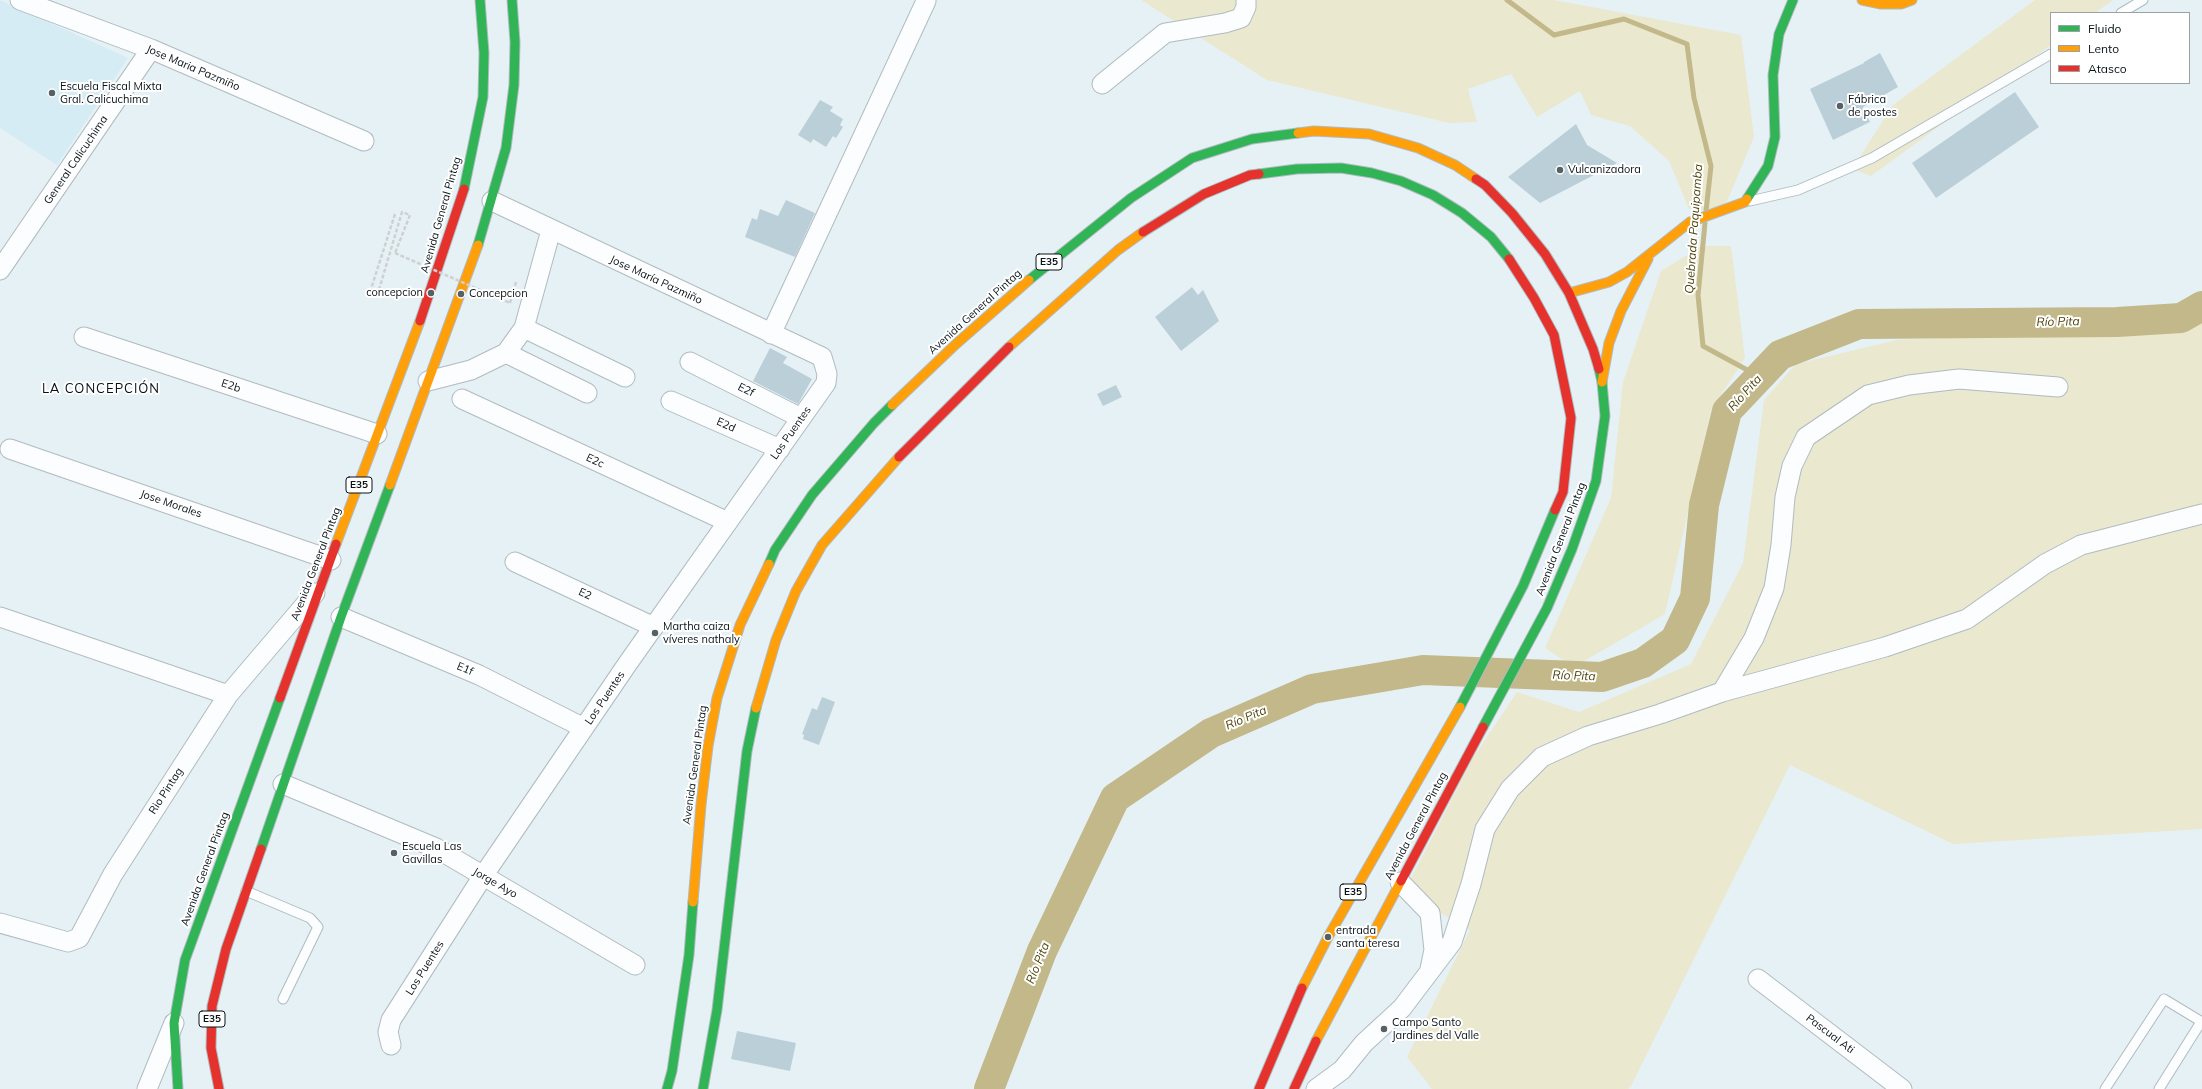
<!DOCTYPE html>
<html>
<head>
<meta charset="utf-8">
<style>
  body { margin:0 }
  #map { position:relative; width:2202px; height:1089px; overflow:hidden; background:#e6f1f6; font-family:Mulish,sans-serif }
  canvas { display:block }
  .legend { position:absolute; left:2050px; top:12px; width:140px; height:72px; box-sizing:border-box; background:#fff; border:1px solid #9ca1a3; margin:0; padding:5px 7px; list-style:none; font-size:12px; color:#081318 }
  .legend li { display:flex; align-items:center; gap:8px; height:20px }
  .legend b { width:20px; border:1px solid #9ca1a3 }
</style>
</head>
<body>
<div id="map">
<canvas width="2202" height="1089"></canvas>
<ul class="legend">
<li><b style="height:5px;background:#30b455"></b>Fluido</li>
<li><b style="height:5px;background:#ff9f0a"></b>Lento</li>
<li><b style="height:5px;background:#e5322d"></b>Atasco</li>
</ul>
</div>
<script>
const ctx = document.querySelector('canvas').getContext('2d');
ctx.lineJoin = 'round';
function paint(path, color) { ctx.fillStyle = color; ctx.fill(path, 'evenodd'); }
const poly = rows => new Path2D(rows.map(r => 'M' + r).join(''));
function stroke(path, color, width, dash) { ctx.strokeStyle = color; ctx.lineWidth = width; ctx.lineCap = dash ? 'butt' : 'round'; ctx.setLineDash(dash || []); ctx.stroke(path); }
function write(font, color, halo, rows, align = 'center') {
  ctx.font = font + ' Mulish,sans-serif'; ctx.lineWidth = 4; ctx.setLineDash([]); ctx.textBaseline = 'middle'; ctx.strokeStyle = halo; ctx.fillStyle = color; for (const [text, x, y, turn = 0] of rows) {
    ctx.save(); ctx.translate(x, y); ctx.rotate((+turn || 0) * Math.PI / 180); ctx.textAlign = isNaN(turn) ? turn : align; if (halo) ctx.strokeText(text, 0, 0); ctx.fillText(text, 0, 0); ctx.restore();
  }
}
const built = poly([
  [0,0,128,58,57,165,0,128]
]);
const green = poly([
  [1141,0,1554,0,1741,35,1754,137,1723,211,1689,209,1669,161,1630,126,1591,115,1580,91,1537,117,1511,74,1468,89,1477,122,1449,123,1267,80],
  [2035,0,2113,0,2095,13,2051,13,2051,45,1871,176,1852,169,1893,105],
  [1702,246,1731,246,1745,358,1711,410,1665,614,1574,667,1545,648,1611,498,1623,382,1661,271],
  [2202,315,2202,829,1953,844,1790,765,1631,1086,1628,1089,1432,1089,1407,1057,1470,930,1404,892,1473,758,1517,692,1579,712,1691,664,1743,563,1764,400,1796,364,1897,340,2147,330]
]);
const stream = poly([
  [1507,0,1554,35,1624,19,1687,44,1694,98,1711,166,1706,211],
  [1705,223,1698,295,1703,346,1751,372]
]);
const river = poly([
  [989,1089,1042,951,1115,798,1211,733,1312,689,1423,670,1602,677,1643,663,1675,640,1695,598,1704,505,1727,411,1780,355,1859,324,2117,322,2181,318,2202,306]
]);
const building = poly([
  [1880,53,1898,87,1863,107,1870,122,1833,140,1810,89,1864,63,1864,62],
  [2015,92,2039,127,1936,198,1912,163],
  [820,100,833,107,830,111,843,119,840,125,843,127,836,138,833,136,826,147,813,139,811,143,798,135],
  [1576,124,1587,145,1617,163,1540,203,1508,177],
  [786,200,815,213,795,257,745,237,752,218,757,220,760,209,778,216],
  [1192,287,1198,295,1203,290,1219,321,1181,351,1155,317],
  [770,348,787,357,783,363,812,379,798,404,753,381],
  [1116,385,1122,397,1103,406,1097,394],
  [822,697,835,702,819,745,803,739,804,735,802,734,812,708,817,710],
  [737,1031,796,1043,790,1071,731,1059]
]);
const path = poly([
  [395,214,371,289,378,293,402,212,410,215,395,253],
  [510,303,516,282]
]);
const lane = poly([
  [2121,13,2143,0],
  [1750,201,1798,190,1872,158,2051,54],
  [246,891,310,918,318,927,283,999],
  [2105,1089,2164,999,2202,1022],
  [2159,1089,2201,1022]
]);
const street = poly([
  [20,0,151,49,364,141],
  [1102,84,1165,33,1225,23,1241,18,1246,7,1246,0],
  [0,270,151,49],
  [524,328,625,377],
  [771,334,926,1],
  [84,337,377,434],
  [506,353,587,393],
  [690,362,801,418],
  [428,381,471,370,506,353,524,328,551,230],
  [462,399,728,522],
  [671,401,780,449],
  [10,449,331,560],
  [515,562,654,627],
  [0,617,228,695],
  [341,617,479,675,584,728],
  [1722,692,1754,638,1774,588,1781,545,1785,497,1792,466,1806,437,1868,395,1909,385,1959,379,2058,387],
  [283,784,436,848,635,965],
  [1400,882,1430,913,1434,950,1430,969],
  [0,923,68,942,79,938,113,874,228,695,315,593],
  [1758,979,1902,1089],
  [391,1045,388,1032,391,1020,483,876,628,663,826,383,827,374,822,357,492,201],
  [147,1089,174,1023],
  [1316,1089,1342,1070,1364,1043,1402,1008,1452,942,1471,884,1485,829,1510,789,1542,757,1588,736,1660,714,1722,692,1885,647,1967,619,2045,564,2081,545,2202,514]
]);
const fast = poly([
  [1259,174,1297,169,1341,168,1372,173,1401,181,1433,195,1462,213,1491,237,1509,259],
  [464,189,483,97,484,53,480,0],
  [1747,199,1768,166,1775,137,1773,75,1779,34,1793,0],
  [478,245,506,148,514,85,515,42,512,0],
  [1029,280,1131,198,1192,158,1252,139,1298,133],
  [769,564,775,550,812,495,874,423,892,405],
  [1460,707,1523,586,1555,510],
  [1483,727,1547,608,1572,549,1596,481,1605,416,1602,382,1599,369],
  [261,849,341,617,390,485],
  [178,1089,174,1023,185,960,280,698],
  [667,1089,672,1071,689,955,693,902],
  [703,1089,717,1010,747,751,756,708]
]);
const slow = poly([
  [1862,0,1881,4,1901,4,1912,0],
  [1298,133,1314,131,1369,134,1418,148,1455,165,1476,179],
  [1569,293,1609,282,1627,272,1690,222,1745,202,1747,199],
  [1009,347,1118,250,1143,232],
  [1602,382,1609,343,1621,311,1648,259],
  [892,405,956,344,1029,280],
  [390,485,478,245],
  [336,544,420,321],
  [756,708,776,640,796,591,822,545,899,457],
  [693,902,701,805,708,746,717,698,740,625,769,564],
  [1302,988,1328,937,1460,707],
  [1316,1041,1401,881]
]);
const jam = poly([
  [1476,179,1485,185,1512,213,1545,254,1569,293,1593,349,1599,369],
  [1143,232,1204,194,1250,175,1259,174],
  [1509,259,1534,298,1554,335,1571,418,1563,492,1555,510],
  [420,321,464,189],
  [899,457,1009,347],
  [280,698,336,544],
  [1401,881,1483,727],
  [219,1089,211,1048,212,1006,226,949,261,849],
  [1259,1089,1302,988],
  [1294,1089,1316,1041]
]);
const pathBridge = poly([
  [395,253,510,303]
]);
const markers = [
  [52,93,4,"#566166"],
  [1840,106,4,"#566166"],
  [1560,170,4,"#566166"],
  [431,293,4,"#566166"],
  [461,294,4,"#566166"],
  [655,633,4,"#566166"],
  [394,853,4,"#566166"],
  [1328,937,4,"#566166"],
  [1384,1029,4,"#566166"]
];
const shields = [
  [1049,262,26],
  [359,485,26],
  [1353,892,26],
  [212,1019,26]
];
const shieldNames = [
  ["E35",1049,262],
  ["E35",359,485],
  ["E35",1353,892],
  ["E35",212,1019]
];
const streetNames = [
  ["Jose Maria Pazmiño",193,68,23],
  ["General Calicuchima",76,160,-56],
  ["Avenida General Pintag",441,215,-74],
  ["Jose María Pazmiño",656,280,25],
  ["Avenida General Pintag",975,312,-42],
  ["E2b",231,386,18],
  ["E2f",746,390,27],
  ["E2d",726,425,24],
  ["Los Puentes",791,433,-55],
  ["E2c",595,461,25],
  ["Jose Morales",171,504,19],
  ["Avenida General Pintag",1561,539,-69],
  ["Avenida General Pintag",316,564,-69],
  ["E2",585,594,25],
  ["E1f",465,669,23],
  ["Los Puentes",605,698,-56],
  ["Avenida General Pintag",695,765,-82],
  ["Rio Pintag",166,791,-57],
  ["Avenida General Pintag",1416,826,-62],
  ["Avenida General Pintag",205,869,-70],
  ["Jorge Ayo",495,883,30],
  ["Los Puentes",425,968,-58],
  ["Pascual Ati",1830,1034,37]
];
const poiNames = [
  ["Escuela Fiscal Mixta",60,87],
  ["Gral. Calicuchima",60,100],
  ["Fábrica",1848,100],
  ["de postes",1848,113],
  ["Vulcanizadora",1568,170],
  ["concepcion",423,293,"right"],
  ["Concepcion",469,294],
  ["Martha caiza",663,627],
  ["víveres nathaly",663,640],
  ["Escuela Las",402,847],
  ["Gavillas",402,860],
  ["entrada",1336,931],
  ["santa teresa",1336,944],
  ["Campo Santo",1392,1023],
  ["Jardines del Valle",1392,1036]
];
const waterNames = [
  ["Quebrada Paquipamba",1694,229,-86],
  ["Río Pita",2058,322,-1],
  ["Río Pita",1745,393,-48],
  ["Río Pita",1574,676,2],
  ["Río Pita",1246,718,-23],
  ["Río Pita",1038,963,-68]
];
const quarterNames = [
  ["LA CONCEPCIÓN",101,389]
];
paint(built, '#d5ecf5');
paint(green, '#eae8cf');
stroke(stream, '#c2b88a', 5);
stroke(river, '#c2b88a', 30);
paint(building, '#bbcfd8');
stroke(lane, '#b0bbc0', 11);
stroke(street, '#b0bbc0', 21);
stroke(fast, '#b0bbc0', 11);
stroke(slow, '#b0bbc0', 11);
stroke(jam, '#b0bbc0', 11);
stroke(path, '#cdd1d2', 2.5, [4, 2]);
stroke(lane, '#fbfdfe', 9);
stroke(street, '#fbfdfe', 19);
stroke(fast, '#30b455', 9);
stroke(slow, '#ff9f0a', 9);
stroke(jam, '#e5322d', 9);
stroke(pathBridge, '#cdd1d2', 2.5, [4, 2]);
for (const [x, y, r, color] of markers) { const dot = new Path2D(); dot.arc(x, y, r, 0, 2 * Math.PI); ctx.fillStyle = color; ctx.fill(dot); stroke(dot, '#fff', 1.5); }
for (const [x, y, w] of shields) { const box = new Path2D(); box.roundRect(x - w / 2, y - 8, w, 16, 3); ctx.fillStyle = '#fff'; ctx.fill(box); stroke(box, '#081318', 1); }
write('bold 10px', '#081318', null, shieldNames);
write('11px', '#081318', '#fff', streetNames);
write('11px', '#081318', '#fff', poiNames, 'left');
write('italic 12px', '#50440c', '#fff', waterNames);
ctx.letterSpacing = '1px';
write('13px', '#081318', '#fff', quarterNames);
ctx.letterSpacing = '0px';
</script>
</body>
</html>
